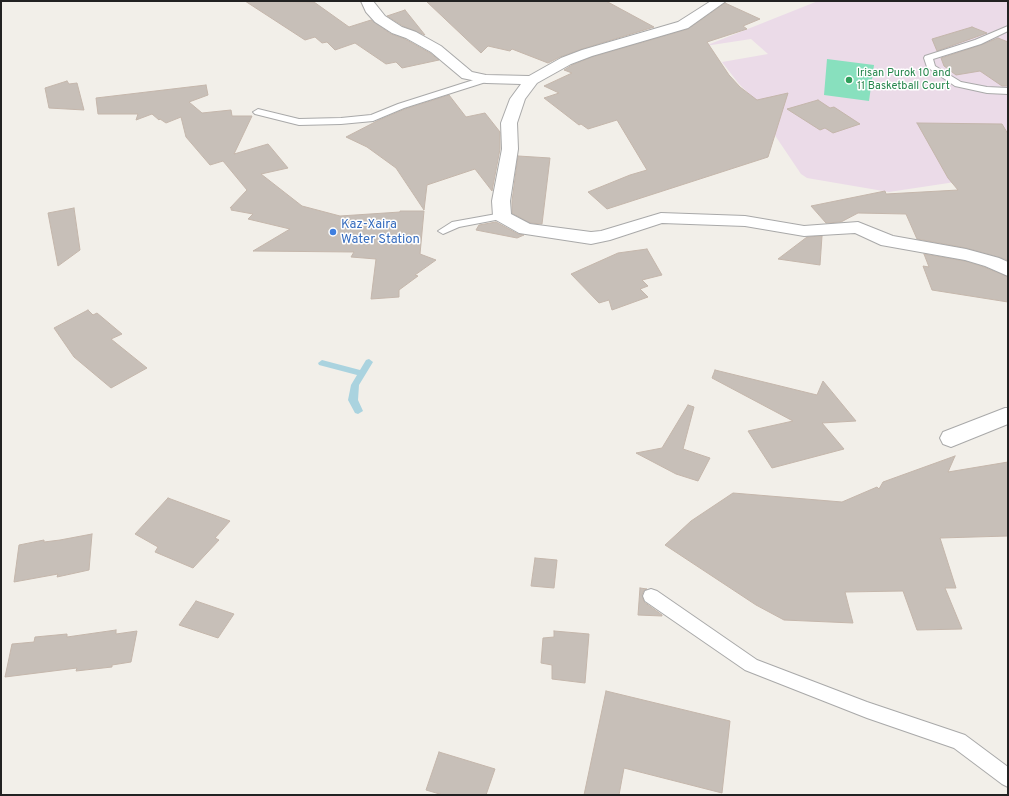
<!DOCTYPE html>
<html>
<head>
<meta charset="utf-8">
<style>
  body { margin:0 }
  #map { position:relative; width:1009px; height:796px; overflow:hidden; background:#f2efe9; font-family:Overpass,sans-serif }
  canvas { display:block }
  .frame { position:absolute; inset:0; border:2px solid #222; pointer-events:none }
</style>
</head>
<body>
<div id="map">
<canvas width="1009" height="796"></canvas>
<div class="frame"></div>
</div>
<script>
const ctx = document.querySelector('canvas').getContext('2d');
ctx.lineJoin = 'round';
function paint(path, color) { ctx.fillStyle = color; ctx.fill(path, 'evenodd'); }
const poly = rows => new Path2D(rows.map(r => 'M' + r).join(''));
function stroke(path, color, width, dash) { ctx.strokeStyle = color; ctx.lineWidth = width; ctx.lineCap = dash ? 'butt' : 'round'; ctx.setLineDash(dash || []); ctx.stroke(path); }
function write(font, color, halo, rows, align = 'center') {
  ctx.font = font + ' Overpass,sans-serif'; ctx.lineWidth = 3; ctx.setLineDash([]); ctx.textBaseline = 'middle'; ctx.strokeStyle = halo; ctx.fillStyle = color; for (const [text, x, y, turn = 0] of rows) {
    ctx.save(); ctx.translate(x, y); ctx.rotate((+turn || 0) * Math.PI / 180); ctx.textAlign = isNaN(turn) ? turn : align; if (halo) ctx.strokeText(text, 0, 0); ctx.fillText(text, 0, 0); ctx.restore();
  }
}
const industrial = poly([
  [818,1,1008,1,1008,174,889,192,807,178,801,174,772,131,762,107,739,84,722,62,768,54,751,39,705,46]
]);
const pitch = poly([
  [827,59,874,65,869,101,824,95]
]);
const stream = poly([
  [369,359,373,362,359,385,358,400,363,411,358,414,355,413,348,400,351,385,357,375,319,365,318,363,322,360,360,370,366,360,369,359]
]);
const building = poly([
  [245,1,314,2,349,27,371,20,391,34,405,39,430,53,439,60,402,68,396,62,386,64,355,43,335,50,327,42,322,43,315,37,305,40,245,1],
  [426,1,606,1,654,27,582,49,560,57,548,63,512,49,510,51,488,46,481,53,426,1],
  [725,3,760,19,743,26,747,29,707,42,729,75,740,87,757,100,788,93,768,157,607,209,588,192,630,175,647,170,617,120,588,129,581,124,579,125,544,98,559,93,544,86,572,73,564,70,572,65,592,57,688,29,725,3],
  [405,10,425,35,403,26,387,16,405,10],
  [972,27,987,33,937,51,932,39,972,27],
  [998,38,1008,42,1008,86,1002,86,980,71,956,75,944,66,941,58,981,45,998,38],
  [67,81,69,84,77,83,84,110,49,108,45,88,67,81],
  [206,85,208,95,189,102,202,113,231,110,232,116,252,116,234,154,268,144,288,168,261,174,302,206,340,216,400,212,400,211,424,211,420,254,436,260,415,275,418,276,399,290,399,297,371,299,376,259,351,257,354,252,253,251,290,229,248,219,253,214,231,210,232,208,230,208,247,190,223,161,210,165,186,137,181,117,166,123,160,119,159,120,152,114,136,120,138,114,98,114,96,98,206,85],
  [449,95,466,117,485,113,500,132,500,149,492,191,475,169,427,185,424,210,396,168,367,147,346,137,379,120,405,109,449,95],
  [818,100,830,108,834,107,860,124,833,133,825,128,820,130,787,109,818,100],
  [917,123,1002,124,1008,134,1008,260,966,248,917,239,906,214,858,213,841,222,826,223,811,206,885,191,886,194,958,190,948,178,917,123],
  [518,156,550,158,542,224,530,223,512,213,512,201,518,156],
  [74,208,80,250,58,266,48,213,74,208],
  [496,222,518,234,524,235,517,238,476,230,479,225,496,222],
  [822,236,820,265,778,259,807,237,822,236],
  [647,249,662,275,642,280,648,286,640,289,648,297,612,310,609,300,599,303,571,274,618,253,647,249],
  [924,254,965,261,984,267,1008,277,1008,302,932,290,923,266,929,267,924,254],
  [88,310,93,315,97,313,122,334,111,339,147,368,111,388,74,357,54,328,88,310],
  [715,370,817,395,823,381,856,421,822,423,844,449,772,468,748,431,793,421,712,378,715,370],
  [688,405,694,407,683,449,710,458,698,481,676,474,636,453,662,448,688,405],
  [955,456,948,472,1008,462,1008,536,940,538,956,588,945,588,962,629,917,630,903,591,845,592,853,623,784,620,756,605,665,545,691,521,733,493,842,502,877,487,879,489,883,482,955,456],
  [168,498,230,521,215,538,219,540,193,568,155,552,158,547,135,534,168,498],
  [92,534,89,570,57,577,58,574,14,582,19,545,44,540,44,542,60,540,92,534],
  [535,558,557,560,554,588,531,586,535,558],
  [640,588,647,589,644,590,642,595,644,602,662,615,662,616,638,615,640,588],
  [196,601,234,614,218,638,179,625,196,601],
  [116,630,116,634,137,631,131,662,112,665,112,667,76,671,77,668,5,677,12,644,34,642,35,637,67,634,67,637,116,630],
  [554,631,589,634,585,683,552,679,552,665,541,663,543,638,554,637,554,631],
  [606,691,730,721,722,793,624,768,619,795,584,795,606,691],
  [439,752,495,769,486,795,443,795,426,790,439,752]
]);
const lane = poly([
  [1008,26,1008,31,981,44,933,59,935,66,961,82,987,87,1008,88,1008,94,987,93,955,86,927,67,924,58,925,56,975,40,1008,26],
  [486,76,490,79,489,81,404,108,373,121,341,124,299,125,255,114,253,112,258,109,299,119,341,118,371,115,398,104,486,76],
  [502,213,506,214,507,216,506,218,459,227,443,234,438,231,452,222,502,213],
  [651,589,657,591,757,660,867,702,965,735,1008,767,1008,787,1002,784,954,748,867,718,745,670,645,601,643,596,645,591,651,589]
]);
const street = poly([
  [361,1,373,1,385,16,402,27,416,32,441,46,472,72,486,75,529,76,561,58,582,50,678,22,711,1,726,1,688,28,592,56,571,64,537,83,525,99,517,123,518,149,510,201,511,214,530,224,591,232,601,231,661,213,745,216,804,226,858,222,893,236,966,249,999,258,1008,262,1008,276,985,266,965,260,881,245,855,233,804,236,745,226,662,223,610,240,591,244,519,233,496,220,493,216,492,201,502,149,501,123,510,99,521,84,486,83,462,78,431,52,406,38,392,33,375,22,366,12,361,1],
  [1005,408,1008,408,1008,424,951,447,943,444,940,438,943,432,1005,408]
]);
const markers = [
  [849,80,4,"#2e9e5b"],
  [333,232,4,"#3f7fe0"]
];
const farLeisurenames = [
  ["Irisan Purok 10 and",857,74],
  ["11 Basketball Court",857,87]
];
const shopNames = [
  ["Kaz-Xaira",341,225],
  ["Water Station",341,240]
];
paint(industrial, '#ebdbe8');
paint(pitch, '#88e0be');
paint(stream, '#aad3df');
paint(building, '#c7bfb8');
stroke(building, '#c4b6ab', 1);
stroke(lane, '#a9a9a9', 2);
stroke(street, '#a9a9a9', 2);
paint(lane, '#fff');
paint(street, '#fff');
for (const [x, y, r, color] of markers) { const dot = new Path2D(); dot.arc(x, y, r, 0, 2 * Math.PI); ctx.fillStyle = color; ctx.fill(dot); stroke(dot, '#fff', 1.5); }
write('11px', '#27864d', '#fff', farLeisurenames, 'left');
write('13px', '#366cbe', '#fff', shopNames, 'left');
</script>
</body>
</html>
